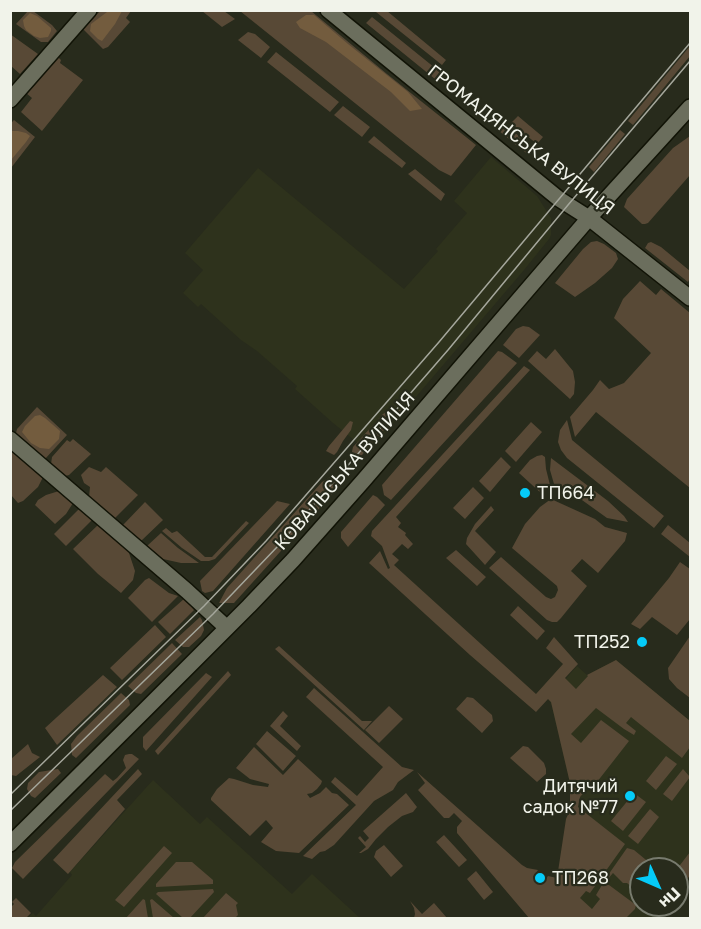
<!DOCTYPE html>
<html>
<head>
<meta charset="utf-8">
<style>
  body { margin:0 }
  #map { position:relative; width:701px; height:929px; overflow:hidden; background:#282b1c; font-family:"Golos Text",sans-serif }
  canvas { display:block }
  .frame { position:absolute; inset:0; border:12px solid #f1f3ea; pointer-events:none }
  .north { position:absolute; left:629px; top:857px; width:60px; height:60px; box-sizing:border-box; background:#282b1c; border:2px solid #787b6e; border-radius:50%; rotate:135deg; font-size:16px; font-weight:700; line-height:24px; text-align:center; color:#f1f3ea }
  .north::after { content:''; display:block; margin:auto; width:21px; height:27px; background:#05cbf9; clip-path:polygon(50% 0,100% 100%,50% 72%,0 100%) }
</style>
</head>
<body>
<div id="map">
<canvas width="701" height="929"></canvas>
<div class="frame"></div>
<div class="north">Пн</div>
</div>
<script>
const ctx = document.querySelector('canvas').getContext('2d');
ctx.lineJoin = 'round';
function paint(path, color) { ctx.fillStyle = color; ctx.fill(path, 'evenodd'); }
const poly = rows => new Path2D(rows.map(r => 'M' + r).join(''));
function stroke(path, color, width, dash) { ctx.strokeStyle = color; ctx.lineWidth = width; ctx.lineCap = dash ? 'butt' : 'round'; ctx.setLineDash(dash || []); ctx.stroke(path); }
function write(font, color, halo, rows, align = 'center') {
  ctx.font = font + ' "Golos Text",sans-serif'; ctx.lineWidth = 4.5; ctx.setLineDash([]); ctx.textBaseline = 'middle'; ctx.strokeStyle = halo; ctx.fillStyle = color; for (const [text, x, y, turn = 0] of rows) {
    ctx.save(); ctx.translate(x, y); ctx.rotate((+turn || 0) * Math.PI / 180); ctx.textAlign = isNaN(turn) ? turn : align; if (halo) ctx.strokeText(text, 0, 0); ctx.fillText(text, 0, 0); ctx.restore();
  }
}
const built = poly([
  [491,157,537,196,551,218,551,235,549,239,524,270,369,452,333,423,295,389,297,386,257,351,241,340,201,304,198,307,183,293,203,270,185,253,258,168,404,289,438,251,436,249,467,213,454,201],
  [616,660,690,721,690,875,677,894,677,869,641,869,641,905,669,905,659,918,562,918,566,819,570,810,570,783,551,702,548,699,577,666,587,675],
  [153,780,200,824,207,817,292,894,312,874,360,918,27,918,33,913,36,916,72,875,70,872]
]);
const green = poly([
  [28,11,33,11,52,25,57,31,48,42,41,42,16,24],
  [100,11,131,11,126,18,130,22,108,47,103,49,83,29],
  [202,11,224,11,235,19,222,27],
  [240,11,311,11,387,74,476,145,451,176,439,170,406,144],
  [378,11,387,11,446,60,442,65,376,12],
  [372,17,440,72,435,79,366,23],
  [248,32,255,34,270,47,261,58,238,40],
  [10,34,38,54,20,74,11,66],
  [690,46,690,56,633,125,628,121],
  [276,52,339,102,330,112,267,62],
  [58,57,61,60,60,63,83,80,42,131,21,112,32,98,26,93],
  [343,106,370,127,362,137,334,115],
  [518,116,543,137,537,144,511,123],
  [14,120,35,137,11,168,11,123],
  [499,120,535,149,526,153,493,126],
  [620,130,625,134,594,172,589,167],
  [374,136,406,163,402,168,368,142],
  [690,136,690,175,648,223,645,224,642,224,624,207,627,199,673,148],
  [415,169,445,194,441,201,408,174],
  [597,241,604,244,616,253,618,259,612,268,595,283,575,297,555,283,583,249,591,242],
  [651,242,661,247,690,271,690,278,688,282,645,248,648,243],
  [640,281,656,295,661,289,690,313,690,488,596,412,575,437,570,417,593,390,600,380,609,389,624,383,651,353,614,318,623,299],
  [523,326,529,327,540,335,519,358,503,345,516,329],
  [555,349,573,371,575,382,574,394,570,399,528,361,537,351,546,359],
  [498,351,502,352,517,363,391,500,384,495,382,485],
  [524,366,530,370,396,517,401,523,398,527,406,533,405,535,413,544,408,549,402,544,392,554,399,560,394,565,536,694,563,664,546,648,554,637,578,664,565,678,576,689,588,676,587,675,616,660,690,721,690,747,682,758,631,717,626,723,636,731,634,735,624,729,596,708,571,734,581,743,601,720,629,741,597,782,593,782,580,797,578,807,625,844,590,893,586,891,580,898,592,909,600,899,596,895,602,885,609,885,636,905,635,909,627,917,629,918,529,918,457,833,457,827,462,821,454,813,449,818,444,818,418,790,425,783,417,772,522,865,527,868,538,870,533,877,541,885,548,876,557,878,566,819,570,810,570,783,551,702,548,699,536,712,470,655,369,563,380,551,388,569,390,568,382,546,371,536,372,531],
  [37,407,67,435,45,459,16,433,17,429],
  [389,410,402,410,354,464,351,456,353,447,383,414],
  [567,420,572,440,664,516,654,528,567,458,561,450,558,442,560,430],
  [350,421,353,422,351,430,343,441,337,452,334,455,326,451,329,446],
  [531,422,542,432,516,462,505,451],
  [73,439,91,454,69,475,65,476,51,464,52,457,67,440,70,442],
  [10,448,43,477,38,487,23,501,18,503,11,495],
  [542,455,545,457,546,469,550,485,542,494,519,473,530,460,537,456],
  [501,457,511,467,490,492,479,481],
  [551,458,608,501,624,516,628,522,607,518,575,495,557,487,554,484,550,470],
  [89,467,101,472,106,467,138,495,115,518,89,497,90,487,84,483,81,475],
  [333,475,344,481,234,603,219,603,227,588,322,482],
  [473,487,484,498,465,519,453,508],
  [59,491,73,503,66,514,55,524,35,505,38,500,46,495],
  [373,495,377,497,385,505,348,547,341,538,341,532],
  [551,499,595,519,605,527,627,533,625,541,598,573,582,559,571,571,587,586,561,618,557,622,552,622,547,620,489,568,501,557,546,597,551,599,555,597,558,590,557,586,512,548,525,524,540,507],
  [277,501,290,504,213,591,205,593,202,591,200,581],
  [145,502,163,520,141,541,123,525],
  [491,506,494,510,475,531,496,552,485,565,466,544,467,538,475,524],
  [80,508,93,519,66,546,54,534],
  [246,521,249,523,215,559,209,561,201,561,182,548,162,531,166,528,172,533,177,531,205,557,212,557],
  [99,524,128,550,135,571,133,580,121,593,98,574,73,549],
  [668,525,690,543,690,557,661,534],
  [161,533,178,548,199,563,181,563,163,559,147,546],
  [456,550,486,577,477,586,446,558],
  [680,562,690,569,690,619,677,635,652,617,640,629,631,624,669,578],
  [149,578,169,593,178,596,152,622,128,598,145,580],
  [185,598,194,610,170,634,158,622],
  [518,606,545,631,537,640,510,615],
  [200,617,202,620,204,630,201,636,189,647,183,647,175,640],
  [155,625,166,637,122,680,110,668],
  [690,636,690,698,677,688,669,679,668,668],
  [172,643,182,654,141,694,136,693,128,686],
  [279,646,362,721,372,721,364,730,275,649],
  [228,671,231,675,158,755,155,751],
  [206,673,212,677,146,751,143,747,143,737],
  [103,675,117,687,57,745,45,728],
  [314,688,402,767,414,770,398,782,393,790,374,801,334,845,325,851,320,852,312,859,303,856,356,805,331,782,335,777,357,796,383,767,306,697],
  [121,693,129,700,130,705,76,758,72,755,71,744,77,736],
  [467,697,473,698,492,715,493,721,482,733,456,709],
  [389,706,403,719,379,743,365,730],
  [283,711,288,716,280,726,301,746,297,751,270,726],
  [267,731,296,756,283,771,256,744],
  [28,744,32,753,40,757,16,776,11,775,11,759],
  [523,746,528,747,544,763,546,769,546,774,537,782,510,758],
  [254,747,283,775,298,759,322,781,321,784,317,789,312,793,307,794,310,798,320,793,326,787,332,793,337,794,349,805,299,853,276,851,261,842,273,828,266,820,250,836,211,800,211,798,217,789,229,778,234,779,253,785,268,787,269,784,250,779,236,768],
  [129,754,132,754,139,759,23,879,12,868,15,862,105,774,113,781,117,778,126,768,123,760,125,755],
  [666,756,677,764,656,790,646,781],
  [58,769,61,773,35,798,31,796,27,789,28,783,39,772],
  [138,769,142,774,117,800,125,809,68,874,53,860],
  [683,769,690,777,672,801,663,794],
  [406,793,417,807,413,812,402,816,388,827,376,839,368,849,361,853,359,853,366,847,358,838,360,836,365,842,369,838,363,831],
  [634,793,646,802,623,831,611,821],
  [650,809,659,817,638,844,628,836],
  [444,835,467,860,459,867,436,842],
  [384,845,403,866,391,877,374,857,376,851],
  [164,846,172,853,124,907,115,900],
  [627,848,634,850,657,869,641,869,641,895,627,883,623,883,613,873,607,880,606,878],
  [690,852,690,875,682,887,677,884,677,869],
  [176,862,192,862,213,880,213,884,156,887,156,884],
  [476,871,493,892,484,900,467,879],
  [213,889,214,892,190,918,183,918,156,894,158,892],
  [226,893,238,903,236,905,238,915,235,918,203,918],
  [16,898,31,913,26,918,11,918,11,907,14,904,12,902],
  [143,899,145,900,148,918,126,918],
  [152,899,174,918,153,918,150,900],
  [410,901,422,914,434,903,447,918,414,918,415,914,414,908]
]);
const forest = poly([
  [113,11,122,11,115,24,102,41,98,39,90,31,91,24,107,12,111,12],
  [30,13,37,16,51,28,51,31,48,37,40,38,34,36,26,30,24,26,23,20],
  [306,15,314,15,348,44,408,92,422,109,410,111,391,92,326,42,300,28,296,22],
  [12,131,18,131,26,133,30,136,26,142,11,160,11,133],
  [40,415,45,418,60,431,59,439,49,449,40,448,31,443,22,432,25,426,35,416]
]);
const minor = poly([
  [328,10,559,199,589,218,690,298],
  [10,100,89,10],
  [10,439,187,591,227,628],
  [10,844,146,709,249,606,293,560,363,481,589,218,690,107]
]);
const tram = poly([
  [10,795,204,606,266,541,439,342,690,43],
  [10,811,213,614,278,546,448,350,568,205,690,61]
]);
const markers = [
  [525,493,6,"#05cbf9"],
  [642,642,6,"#05cbf9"],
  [630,796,6,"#05cbf9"],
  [540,878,6,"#05cbf9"]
];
const streetNames = [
  ["ГРОМАДЯНСЬКА ВУЛИЦЯ",521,140,38],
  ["КОВАЛЬСЬКА ВУЛИЦЯ",345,471,-49]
];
const poiNames = [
  ["ТП664",537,493],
  ["ТП252",630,642,"right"],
  ["Дитячий",618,786,"right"],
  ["садок №77",618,807,"right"],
  ["ТП268",552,878]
];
paint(built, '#2e321c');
paint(green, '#584936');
paint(forest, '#735c3e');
stroke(minor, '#111306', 18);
stroke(minor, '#6b6e5d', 15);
stroke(tram, '#a5a79c', 1.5);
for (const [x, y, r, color] of markers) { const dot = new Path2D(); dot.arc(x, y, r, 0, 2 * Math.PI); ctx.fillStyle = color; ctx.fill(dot); stroke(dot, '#282b1c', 2); }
write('18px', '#f1f3ea', '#282b1c', streetNames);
write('18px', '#f1f3ea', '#282b1c', poiNames, 'left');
</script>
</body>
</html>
